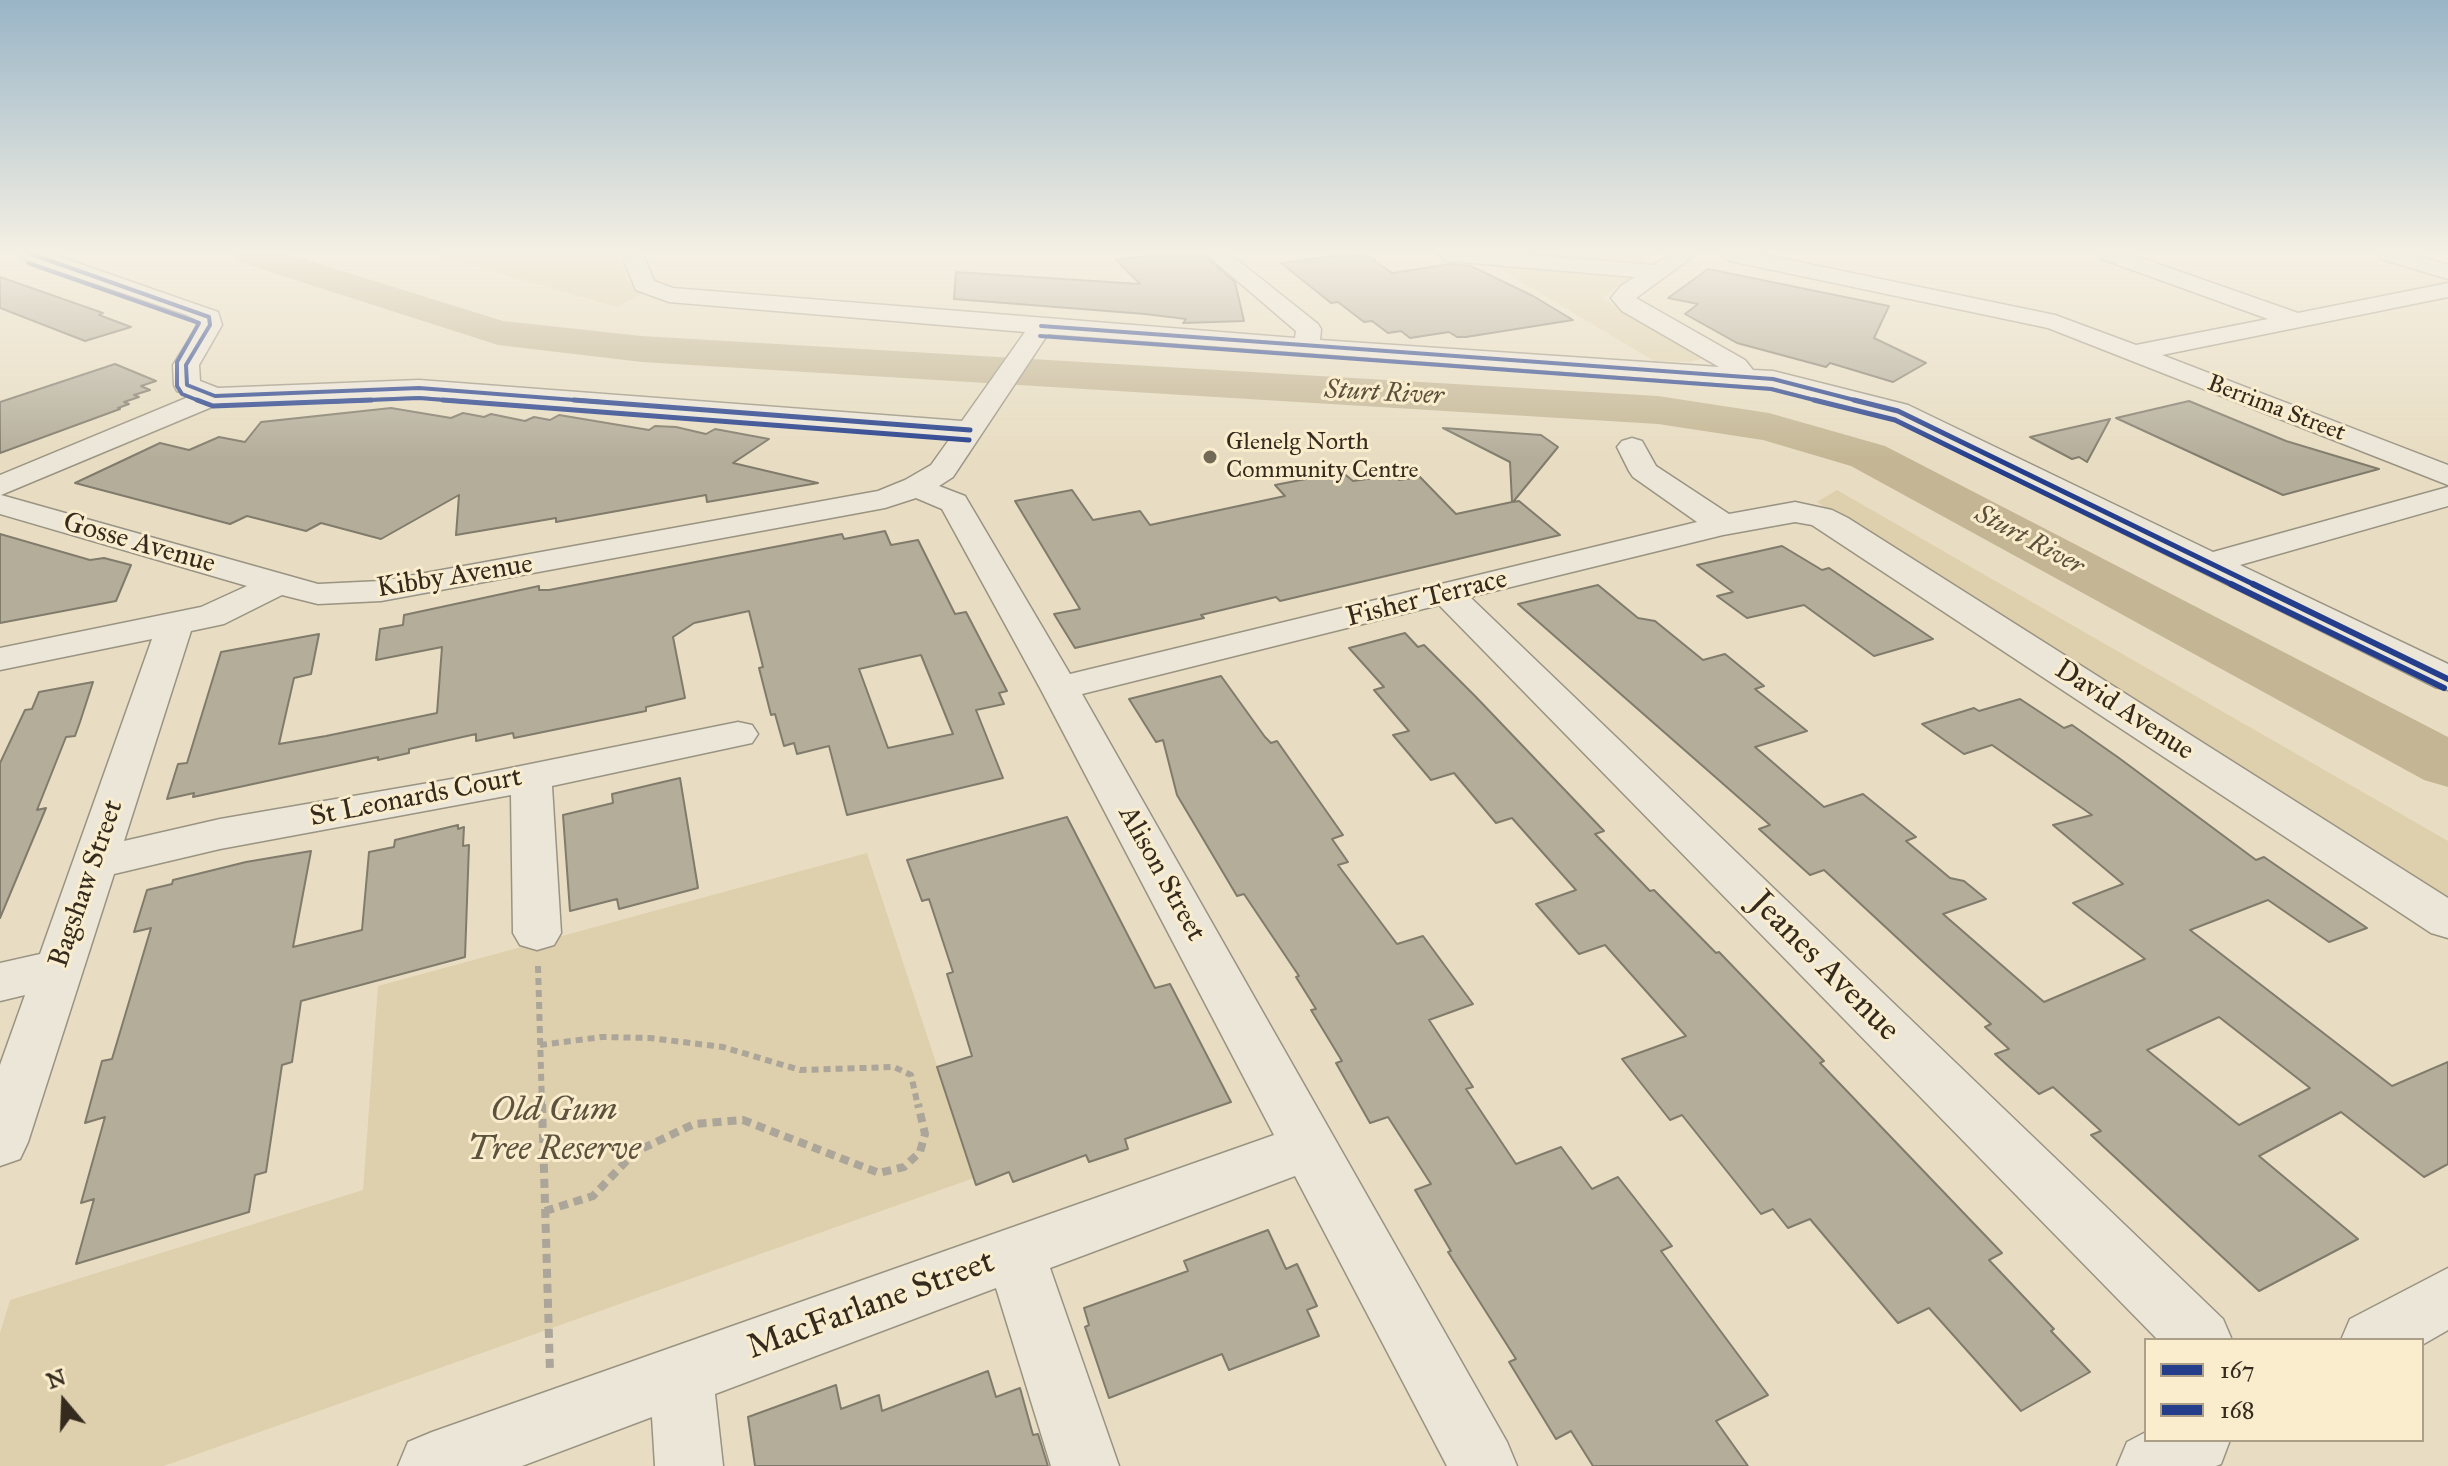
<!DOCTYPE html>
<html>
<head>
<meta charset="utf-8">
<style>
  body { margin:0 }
  #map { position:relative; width:2448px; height:1466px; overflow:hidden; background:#e8ddc2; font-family:"IM FELL Great Primer",serif }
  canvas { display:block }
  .legend { position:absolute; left:2144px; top:1338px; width:280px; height:104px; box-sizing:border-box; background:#faedce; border:2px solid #ab9f88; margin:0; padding:10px 14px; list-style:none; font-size:24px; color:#342b1e }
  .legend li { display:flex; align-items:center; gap:16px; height:40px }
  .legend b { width:40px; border:2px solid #ab9f88 }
  .north { position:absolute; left:24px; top:1362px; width:80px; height:80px; -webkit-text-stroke:6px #faedce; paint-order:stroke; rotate:341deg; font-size:22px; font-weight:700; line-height:32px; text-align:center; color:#342b1e }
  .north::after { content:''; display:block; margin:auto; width:28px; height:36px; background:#342b1e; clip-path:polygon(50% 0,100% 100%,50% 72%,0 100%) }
</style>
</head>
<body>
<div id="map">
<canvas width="2448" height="1466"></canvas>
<ul class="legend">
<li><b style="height:10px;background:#243e8c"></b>167</li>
<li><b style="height:10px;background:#243e8c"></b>168</li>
</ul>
<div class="north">N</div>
</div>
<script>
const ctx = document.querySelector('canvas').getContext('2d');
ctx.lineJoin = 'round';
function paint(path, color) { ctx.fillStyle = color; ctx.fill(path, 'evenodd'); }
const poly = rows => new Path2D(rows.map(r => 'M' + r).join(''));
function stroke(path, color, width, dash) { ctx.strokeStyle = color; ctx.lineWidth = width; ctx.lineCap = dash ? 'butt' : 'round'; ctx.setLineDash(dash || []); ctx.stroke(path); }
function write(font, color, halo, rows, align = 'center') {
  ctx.font = font + ' "IM FELL Great Primer",serif'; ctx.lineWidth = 6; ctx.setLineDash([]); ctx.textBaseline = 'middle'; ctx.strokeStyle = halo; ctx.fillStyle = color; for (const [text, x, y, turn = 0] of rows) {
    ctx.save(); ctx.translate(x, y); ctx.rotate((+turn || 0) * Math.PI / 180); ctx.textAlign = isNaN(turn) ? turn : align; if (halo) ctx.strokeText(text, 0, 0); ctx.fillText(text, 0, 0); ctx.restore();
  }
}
const green = poly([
  [432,254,619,254,627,280,644,293,617,307],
  [1531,254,1654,254,1639,264],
  [1491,264,1632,277,1602,298,1704,358,1691,362,1654,361],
  [1837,490,2448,841,2448,904,1817,502],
  [867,853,974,1178,164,1466,0,1466,0,1333,10,1300,363,1190,378,986]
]);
const river = poly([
  [234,254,288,254,503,321,642,336,1658,396,1769,413,1885,446,2448,737,2448,787,2424,780,1851,466,1763,440,1658,424,642,362,498,345,239,262,234,254]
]);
const building = poly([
  [1163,254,1203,254,1235,282,1244,321,1183,323,1186,319,1145,314,954,299,956,272,1140,284,1116,260,1163,254],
  [1348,254,1352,256,1366,254,1392,273,1451,264,1471,266,1533,296,1573,320,1466,337,1457,337,1449,332,1410,338,1401,331,1388,333,1372,321,1364,322,1338,302,1331,303,1281,263,1348,254],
  [1708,269,1889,306,1874,338,1926,363,1893,382,1830,363,1826,367,1737,343,1685,314,1698,304,1668,298,1708,269],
  [0,277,103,313,99,315,131,327,85,341,0,308,0,277],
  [115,364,156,381,141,386,150,390,134,395,139,397,124,402,129,404,118,408,120,409,0,453,0,402,115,364],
  [2189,401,2286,441,2379,469,2283,495,2116,418,2189,401],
  [391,408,451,418,463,413,484,417,491,414,525,421,534,417,550,420,559,415,649,430,655,426,676,427,706,434,715,429,769,439,733,463,818,483,707,502,706,495,556,522,556,518,456,535,459,495,381,539,321,523,306,531,247,516,230,524,75,483,160,443,189,450,219,437,245,442,261,422,391,408],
  [2110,419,2087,462,2079,457,2072,459,2030,437,2110,419],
  [1443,428,1541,435,1558,447,1513,502,1519,501,1560,535,1280,601,1276,597,1201,615,1204,618,1075,648,1054,614,1080,609,1015,501,1072,490,1093,520,1140,511,1150,525,1285,496,1275,485,1342,472,1353,481,1394,475,1399,480,1420,477,1456,514,1512,502,1510,462,1443,428],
  [885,531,891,545,918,540,955,614,966,612,1007,691,999,693,1004,704,976,710,1003,778,847,815,829,746,797,754,794,743,784,746,775,714,771,715,759,668,763,667,749,611,694,623,673,637,685,698,646,707,646,711,514,738,513,733,476,741,476,734,409,749,409,753,378,760,378,757,193,797,194,793,167,799,178,764,187,763,221,652,319,634,311,674,294,678,279,744,326,736,437,713,442,647,376,660,380,629,403,625,404,615,539,586,539,590,549,590,842,534,844,539,885,531],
  [921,655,953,734,888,748,859,669,921,655],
  [0,534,90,560,104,558,131,565,116,601,0,623,0,534],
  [1782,546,1822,570,1829,568,1933,639,1874,656,1804,605,1747,618,1717,596,1733,592,1697,565,1782,546],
  [1598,585,1638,618,1655,621,1703,660,1725,654,1764,686,1755,689,1807,731,1755,747,1824,807,1863,794,1916,837,1906,841,1950,878,1964,881,1986,899,1943,914,2044,1002,2145,959,2073,903,2123,884,2053,825,2092,815,1992,745,1964,754,1922,724,1974,708,1979,711,2020,699,2064,728,2072,725,2119,758,2256,860,2264,857,2367,928,2329,942,2268,900,2190,930,2392,1086,2448,1062,2448,1164,2424,1177,2341,1112,2259,1156,2358,1239,2259,1291,2091,1135,2101,1131,2053,1087,2039,1094,1995,1054,2009,1049,1985,1027,1991,1024,1921,960,1824,870,1810,875,1759,829,1770,825,1518,604,1598,585],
  [2219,1017,2310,1088,2239,1125,2147,1050,2219,1017],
  [1405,633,1418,647,1424,645,1475,696,1604,831,1595,834,1650,891,1654,890,1716,953,1719,952,1824,1061,1820,1063,2002,1253,1989,1260,2054,1329,2051,1331,2090,1372,2021,1411,1929,1308,1898,1323,1810,1219,1788,1228,1773,1209,1761,1214,1682,1115,1670,1120,1622,1059,1686,1036,1605,945,1579,954,1536,904,1576,890,1512,818,1496,823,1454,773,1431,780,1393,735,1409,731,1374,690,1384,687,1349,648,1405,633],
  [1221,676,1265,737,1271,743,1277,741,1343,835,1332,839,1348,862,1338,865,1397,944,1423,936,1473,1004,1429,1020,1473,1087,1466,1089,1516,1164,1561,1147,1592,1189,1618,1177,1672,1246,1661,1251,1768,1395,1716,1421,1748,1466,1593,1466,1571,1431,1556,1439,1509,1362,1516,1359,1448,1252,1451,1251,1415,1190,1431,1184,1388,1117,1370,1123,1336,1063,1342,1061,1311,1010,1316,1009,1296,977,1299,976,1244,894,1237,896,1177,795,1163,740,1156,742,1129,699,1221,676],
  [93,682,80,722,75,736,66,737,37,810,46,808,0,918,0,763,25,710,32,709,39,692,93,682],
  [680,778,698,888,619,909,617,899,570,911,563,815,613,803,612,794,680,778],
  [1067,817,1155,988,1170,984,1231,1102,1125,1139,1128,1149,1089,1162,1086,1155,1013,1182,1009,1172,976,1185,937,1067,972,1056,947,974,953,972,929,899,922,901,907,860,1067,817],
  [458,825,458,829,464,827,463,846,469,845,465,957,301,1001,292,1062,282,1065,266,1172,255,1175,249,1212,76,1264,94,1199,81,1203,105,1117,85,1123,102,1061,112,1059,151,928,134,932,147,890,172,884,173,880,246,862,311,851,293,947,362,930,369,852,394,847,395,840,458,825],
  [1268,1230,1286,1269,1297,1264,1317,1306,1307,1310,1319,1336,1229,1370,1222,1354,1109,1398,1085,1327,1089,1325,1084,1308,1188,1271,1184,1261,1268,1230],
  [988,1371,996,1397,1020,1388,1033,1435,1038,1434,1048,1466,755,1466,748,1417,836,1385,841,1409,879,1395,882,1411,988,1371]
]);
const pathFar1 = poly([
  [538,966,542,1106],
  [540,1045,602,1037,650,1038,723,1047,800,1070,894,1067,911,1075,918,1106]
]);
const path = poly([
  [542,1104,550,1372],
  [545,1211,593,1196,635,1152,694,1124,743,1120,879,1173,904,1167,920,1152,925,1134,918,1104]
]);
const minor = poly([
  [20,254,52,254,218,312,222,325,199,365,200,381,218,388,419,380,962,421,1025,332,669,302,636,290,621,254,643,254,654,281,673,288,1295,338,1296,331,1206,254,1230,254,1318,324,1321,329,1320,340,1719,367,1622,311,1611,298,1621,286,1635,277,1448,261,1437,254,1521,254,1653,265,1671,254,1696,254,1636,298,1745,360,1753,370,1773,371,1908,405,2213,552,2448,487,2448,506,2240,565,2448,664,2448,690,2435,687,1888,417,1772,387,1048,334,953,477,939,486,965,496,1070,674,1697,522,1633,477,1629,471,1617,447,1622,441,1632,438,1642,441,1656,466,1729,514,1795,502,1832,510,1848,518,2448,898,2448,938,2431,933,1812,525,1795,522,1723,535,1470,597,2223,1319,2232,1340,2158,1340,1439,605,1082,694,1507,1442,1517,1466,1447,1466,1295,1176,1050,1268,1119,1466,1051,1466,996,1288,715,1394,723,1466,655,1466,652,1417,522,1466,398,1466,408,1442,432,1432,1274,1135,1040,688,942,509,916,498,885,508,381,601,318,604,282,595,224,624,191,631,124,841,220,819,481,774,738,722,752,725,758,734,752,743,738,746,552,786,561,933,554,945,537,950,520,945,513,933,511,795,220,849,114,874,28,1142,20,1159,0,1166,0,1065,25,995,0,1001,0,963,40,954,152,639,0,670,0,648,201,607,247,586,0,514,0,475,191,396,177,391,174,385,173,365,198,325,197,320,187,315,23,259,20,254],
  [419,396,951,437,931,465,905,480,878,491,381,581,318,584,1,495,219,404,419,396],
  [1719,254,1760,254,2055,315,2136,345,2268,319,2102,259,2099,254,2130,254,2298,313,2448,283,2448,297,2162,355,2448,465,2448,485,2048,328,1730,261,1719,254],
  [2378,254,2411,254,2448,265,2448,279,2381,259,2378,254],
  [2448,1268,2448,1330,2422,1345,2422,1340,2341,1340,2350,1319,2448,1268],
  [2146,1432,2146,1440,2230,1440,2221,1464,2216,1466,2117,1466,2127,1442,2146,1432]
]);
const bus1Far2 = poly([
  [31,254,209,317,210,325,186,365,187,385,215,396,419,388,601,402],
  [1041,326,1773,379,1862,402]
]);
const bus1Far1 = poly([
  [574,400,970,430],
  [1854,400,1898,411,2257,586]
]);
const bus1 = poly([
  [2253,584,2448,679]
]);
const bus2Far2 = poly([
  [28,263,199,323,177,362,177,386,182,394,202,402],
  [1040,336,1771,389,1822,402],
  [320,402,419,398,469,402]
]);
const bus2Far1 = poly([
  [197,400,213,406,371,400],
  [443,400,969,440],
  [1814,400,1895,420,2235,586]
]);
const bus2 = poly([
  [2231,584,2444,688]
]);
const markers = [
  [1210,457,8,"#736957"]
];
const farStreetnames = [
  ["Berrima Street",2276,409,21]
];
const farPoinames = [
  ["Glenelg North",1226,443],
  ["Community Centre",1226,471]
];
const farWaternames = [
  ["Sturt River",1384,394,3],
  ["Sturt River",2029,541,28]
];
const streetNames = [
  ["Gosse Avenue",139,544,16],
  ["Kibby Avenue",455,577,-9],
  ["Fisher Terrace",1427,599,-14],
  ["David Avenue",2124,711,33],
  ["St Leonards Court",416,798,-11],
  ["Alison Street",1161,874,61],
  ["Bagshaw Street",87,884,-71]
];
const nearStreetnames = [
  ["Jeanes Avenue",1824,967,45],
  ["MacFarlane Street",871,1306,-20]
];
const nearParknames = [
  ["Old Gum",554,1112],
  ["Tree Reserve",554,1151]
];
paint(green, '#ded0ac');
paint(river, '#c4b694');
paint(building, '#b4ad9a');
stroke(building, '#817b6c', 2);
stroke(minor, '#9a9382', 3);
stroke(pathFar1, '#aba59a', 6, [7, 5]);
stroke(path, '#aba59a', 8, [9, 6]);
paint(minor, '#ebe6d8');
stroke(bus1Far2, '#243e8c', 4);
stroke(bus1Far1, '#243e8c', 5);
stroke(bus1, '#243e8c', 6);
stroke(bus2Far2, '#243e8c', 4);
stroke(bus2Far1, '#243e8c', 5);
stroke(bus2, '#243e8c', 6);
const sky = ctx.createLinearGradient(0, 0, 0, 459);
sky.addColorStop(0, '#99b5c6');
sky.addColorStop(0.55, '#f5f0e4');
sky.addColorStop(1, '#f5f0e400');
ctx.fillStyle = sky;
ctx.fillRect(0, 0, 2448, 459);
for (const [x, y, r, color] of markers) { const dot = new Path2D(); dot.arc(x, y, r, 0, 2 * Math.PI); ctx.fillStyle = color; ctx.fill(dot); stroke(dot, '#faedce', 3); }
write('24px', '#342b1e', '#faedce', farStreetnames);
write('24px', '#342b1e', '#faedce', farPoinames, 'left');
write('italic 26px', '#5b503b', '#faedce', farWaternames);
write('28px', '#342b1e', '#faedce', streetNames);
write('34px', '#342b1e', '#faedce', nearStreetnames);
write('italic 34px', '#5c523d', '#faedce', nearParknames);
</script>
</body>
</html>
